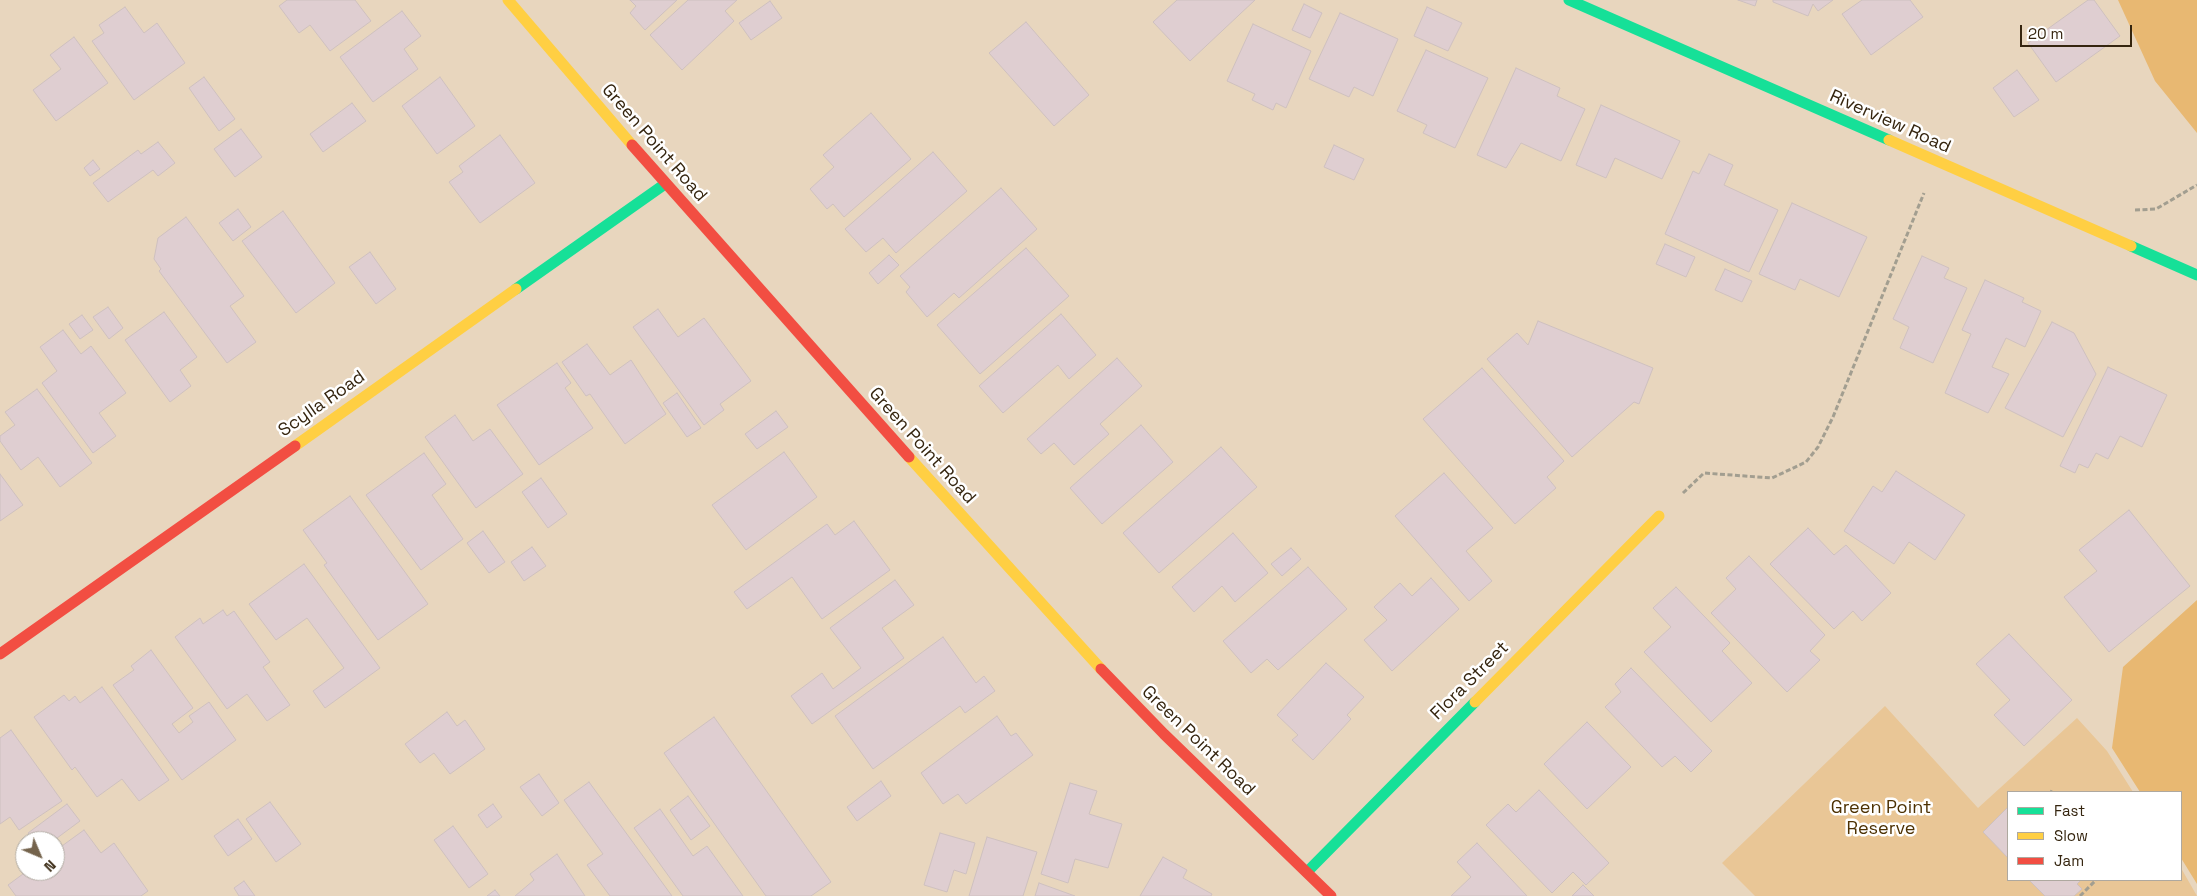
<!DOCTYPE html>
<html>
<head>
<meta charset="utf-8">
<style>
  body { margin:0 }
  #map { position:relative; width:2197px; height:896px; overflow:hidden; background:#e8d6be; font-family:"Space Grotesk",sans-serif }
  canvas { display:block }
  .legend { position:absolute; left:2007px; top:791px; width:175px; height:90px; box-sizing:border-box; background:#fff; border:1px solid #aea89f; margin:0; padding:6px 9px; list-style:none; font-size:15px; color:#35250f }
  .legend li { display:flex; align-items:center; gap:10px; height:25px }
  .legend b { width:25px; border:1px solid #aea89f }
  .north { position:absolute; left:15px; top:831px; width:50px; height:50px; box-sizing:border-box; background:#fff; border:1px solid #aea89f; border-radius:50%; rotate:135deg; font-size:14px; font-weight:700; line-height:20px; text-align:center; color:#35250f }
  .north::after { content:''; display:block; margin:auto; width:18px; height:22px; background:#74634c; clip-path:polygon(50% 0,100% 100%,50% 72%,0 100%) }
  .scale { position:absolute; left:2020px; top:25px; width:112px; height:22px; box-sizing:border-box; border:2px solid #35250f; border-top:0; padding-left:6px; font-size:15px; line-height:18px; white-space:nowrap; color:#35250f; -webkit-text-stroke:4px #fff; paint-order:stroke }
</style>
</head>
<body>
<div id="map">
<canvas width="2197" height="896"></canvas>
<ul class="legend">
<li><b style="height:6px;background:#16e098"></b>Fast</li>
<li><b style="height:6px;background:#ffcf43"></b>Slow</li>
<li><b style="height:6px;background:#f24e42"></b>Jam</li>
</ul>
<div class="north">N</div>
<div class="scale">20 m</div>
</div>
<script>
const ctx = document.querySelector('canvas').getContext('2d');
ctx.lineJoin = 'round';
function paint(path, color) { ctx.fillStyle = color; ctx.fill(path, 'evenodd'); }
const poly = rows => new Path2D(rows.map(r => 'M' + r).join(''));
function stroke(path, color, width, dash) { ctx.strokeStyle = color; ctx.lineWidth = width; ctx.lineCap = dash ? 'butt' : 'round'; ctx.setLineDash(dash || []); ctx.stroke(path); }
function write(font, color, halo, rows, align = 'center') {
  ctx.font = font + ' "Space Grotesk",sans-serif'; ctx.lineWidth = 5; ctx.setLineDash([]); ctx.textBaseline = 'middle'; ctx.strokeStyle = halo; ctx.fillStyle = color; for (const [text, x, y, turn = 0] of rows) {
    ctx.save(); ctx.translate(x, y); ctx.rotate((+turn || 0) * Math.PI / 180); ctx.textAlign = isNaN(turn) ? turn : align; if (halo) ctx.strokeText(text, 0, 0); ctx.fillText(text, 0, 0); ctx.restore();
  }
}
const green = poly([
  [1885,706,1978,808,2077,718,2107,751,2133,792,2008,792,2008,880,2181,880,2181,868,2197,896,1755,896,1722,863]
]);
const forest = poly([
  [2118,0,2197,0,2197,133,2155,81],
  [2197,600,2197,884,2181,858,2181,792,2140,792,2112,748,2123,667]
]);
const building = poly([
  [287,0,355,0,371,21,330,51,310,25,299,33,279,6,287,0],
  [630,0,677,0,645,30,630,13,636,6,630,0],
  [688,0,737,0,725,11,734,21,682,70,650,35,688,0],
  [1177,0,1255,0,1190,61,1153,22,1177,0],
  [1738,0,1757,0,1755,6,1738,0],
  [1773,0,1833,0,1818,11,1813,4,1808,16,1773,2,1773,0],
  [1862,0,1910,0,1923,17,1871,55,1842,14,1862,0],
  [2088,0,2094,0,2120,36,2056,82,2028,43,2088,0],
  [770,1,782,18,751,40,739,23,770,1],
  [1304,4,1322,13,1310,38,1292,30,1304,4],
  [125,7,144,33,157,23,185,63,134,100,92,41,104,33,99,25,125,7],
  [1427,7,1462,23,1448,51,1414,36,1427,7],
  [402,11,421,36,404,49,418,69,373,102,340,57,402,11],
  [1340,13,1398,39,1373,96,1354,87,1349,97,1309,79,1340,13],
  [1026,22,1089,95,1054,126,989,53,1026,22],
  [1253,24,1311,51,1286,108,1276,103,1273,110,1252,100,1255,94,1227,81,1253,24],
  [74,37,108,83,56,121,33,90,61,69,50,55,74,37],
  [1426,50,1488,78,1455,148,1423,133,1427,125,1397,111,1426,50],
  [1516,68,1560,88,1557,96,1585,109,1561,161,1521,143,1506,168,1477,155,1516,68],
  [2017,70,2039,100,2014,117,1993,88,2017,70],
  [204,77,235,119,219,131,189,88,204,77],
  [440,77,475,126,437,154,402,106,440,77],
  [352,103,366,121,323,152,310,134,352,103],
  [1601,105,1680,141,1662,179,1615,158,1606,178,1576,165,1601,105],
  [871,113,911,159,844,217,833,204,827,209,810,189,834,167,823,155,871,113],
  [241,129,262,157,235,177,214,149,241,129],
  [500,135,535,183,480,223,449,182,463,172,459,166,500,135],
  [158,142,175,163,158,176,153,170,108,202,93,183,138,150,141,154,158,142],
  [1334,145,1364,159,1354,180,1324,167,1334,145],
  [933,152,967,191,896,253,883,238,866,252,845,229,933,152],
  [1709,154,1733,165,1724,185,1778,210,1749,272,1665,234,1693,171,1699,174,1709,154],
  [93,160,100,169,90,176,84,168,93,160],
  [1001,188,1037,229,959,298,954,293,927,317,906,292,910,287,900,276,1001,188],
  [1792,203,1867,237,1839,297,1800,279,1795,290,1759,274,1792,203],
  [238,209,251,227,233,241,219,223,238,209],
  [283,211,335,283,296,313,242,241,283,211],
  [186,217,244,296,230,306,256,342,227,363,159,271,161,269,154,259,158,238,186,217],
  [1665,244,1695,257,1686,277,1656,264,1665,244],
  [1026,248,1069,296,980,374,937,325,1026,248],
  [370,252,396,289,376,304,349,267,370,252],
  [889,255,899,265,878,284,869,273,889,255],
  [1922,256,1949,268,1944,278,1967,288,1933,363,1900,348,1909,327,1893,319,1922,256],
  [1725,269,1752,281,1742,302,1715,290,1725,269],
  [1985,280,2024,298,2022,302,2041,311,2025,347,2006,338,1992,367,2009,374,1988,413,1945,393,1971,334,1962,330,1985,280],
  [108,307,123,328,109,339,93,317,108,307],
  [658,309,678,337,704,318,751,381,720,404,724,410,704,425,633,327,658,309],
  [164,312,197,357,180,370,191,386,170,402,125,340,164,312],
  [1061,314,1096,355,1069,379,1058,365,1003,413,979,386,1061,314],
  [82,315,93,330,80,339,69,324,82,315],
  [1538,321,1653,368,1639,404,1634,402,1572,457,1487,359,1517,333,1528,345,1538,321],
  [2052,322,2074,333,2096,374,2063,437,2005,408,2052,322],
  [63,330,81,354,91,346,126,393,99,413,116,436,93,453,42,383,57,371,40,347,63,330],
  [587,344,610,375,631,360,666,414,625,444,590,394,586,396,562,362,587,344],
  [1117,358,1142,386,1100,424,1109,434,1074,465,1054,443,1041,454,1027,439,1117,358],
  [557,363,571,383,565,388,593,428,539,465,497,405,557,363],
  [2108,367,2167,395,2142,447,2120,436,2108,459,2096,453,2088,468,2079,464,2075,473,2060,466,2108,367],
  [1482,368,1564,461,1547,477,1556,488,1515,524,1423,419,1482,368],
  [37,389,92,463,60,487,38,457,21,470,0,441,0,436,15,425,5,412,37,389],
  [677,393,701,428,687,437,663,403,677,393],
  [776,411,788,427,757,449,745,434,776,411],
  [455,415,473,441,490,429,523,474,476,508,425,437,455,415],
  [1141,425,1173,462,1102,524,1070,488,1141,425],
  [1221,447,1257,487,1159,573,1123,533,1221,447],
  [784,452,817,497,746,550,712,505,784,452],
  [424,453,446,484,432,495,463,539,421,570,366,495,424,453],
  [1896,471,1965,515,1935,560,1909,542,1894,564,1844,531,1873,486,1882,492,1896,471],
  [1444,473,1493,528,1466,551,1492,581,1469,601,1395,516,1444,473],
  [0,474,23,505,0,521,0,474],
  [541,478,567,514,548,528,522,492,541,478],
  [350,496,428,604,378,640,324,565,327,563,303,530,350,496],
  [2129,510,2190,586,2109,652,2064,597,2097,571,2079,550,2129,510],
  [854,521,890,570,822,619,792,577,747,609,734,592,827,524,835,535,854,521],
  [1808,528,1834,555,1846,545,1891,593,1862,621,1853,611,1834,629,1770,564,1808,528],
  [483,531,505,562,489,573,467,543,483,531],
  [1233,533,1268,573,1235,602,1222,586,1194,612,1172,587,1233,533],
  [532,547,546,566,524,581,511,562,532,547],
  [1291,548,1301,559,1282,576,1271,564,1291,548],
  [1749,556,1825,635,1810,651,1820,660,1787,692,1711,613,1736,589,1726,578,1749,556],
  [304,564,380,668,325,708,313,691,344,668,307,618,276,640,249,604,304,564],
  [1308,567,1347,609,1278,670,1267,659,1251,673,1223,641,1308,567],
  [1431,578,1459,609,1392,671,1364,640,1387,620,1374,607,1400,583,1412,596,1431,578],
  [895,580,914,605,882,628,904,658,812,724,791,696,822,673,833,689,861,668,830,628,895,580],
  [1676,587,1730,643,1722,651,1752,683,1711,722,1644,652,1671,627,1653,608,1676,587],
  [223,610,227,616,234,611,270,662,263,667,290,705,267,721,247,694,227,709,175,637,200,618,203,624,223,610],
  [2009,634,2072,700,2024,746,1994,715,2010,700,1976,664,2009,634],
  [943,637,976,683,984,676,995,691,965,713,960,706,873,769,835,716,943,637],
  [151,650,193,708,172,724,179,733,193,722,189,716,209,702,236,740,182,780,113,685,134,670,131,666,151,650],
  [1326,663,1364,697,1347,715,1351,719,1313,760,1292,740,1298,735,1277,715,1326,663],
  [1631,668,1712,751,1691,772,1675,756,1662,767,1605,707,1621,692,1615,684,1631,668],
  [102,687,169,780,139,801,122,779,97,797,75,767,72,770,34,717,64,695,69,701,75,696,80,703,102,687],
  [447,712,457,726,465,720,485,749,450,774,434,753,420,763,405,744,447,712],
  [997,716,1011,736,1016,733,1033,755,966,804,958,794,943,804,921,773,997,716],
  [714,717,831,882,811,896,766,896,664,753,714,717],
  [1587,722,1631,767,1587,809,1544,764,1587,722],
  [11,730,62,801,19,830,10,817,0,824,0,738,11,730],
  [539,774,559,803,542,816,520,787,539,774],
  [881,781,891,796,857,821,847,807,881,781],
  [589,782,672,896,610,896,587,865,603,854,564,800,589,782],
  [1070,783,1097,791,1089,814,1122,824,1108,868,1075,859,1068,883,1041,874,1070,783],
  [1539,790,1609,863,1586,885,1573,872,1552,893,1486,825,1508,804,1516,812,1539,790],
  [688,796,710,826,691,840,670,810,688,796],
  [270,802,301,844,276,862,246,819,270,802],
  [67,804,80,821,53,841,34,841,28,833,67,804],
  [493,804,502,817,487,828,478,815,493,804],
  [2008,807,2008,858,1983,832,2008,807],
  [660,809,693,856,707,846,743,896,683,896,634,828,660,809],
  [238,819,252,839,228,856,214,836,238,819],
  [453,826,488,874,469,888,434,840,453,826],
  [84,830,101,853,114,843,148,891,141,896,16,896,8,885,27,871,55,871,55,851,84,830],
  [940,833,975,843,966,874,954,870,947,892,924,885,940,833],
  [987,837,1037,852,1023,896,969,896,987,837],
  [1477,843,1527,896,1451,896,1471,877,1457,862,1477,843],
  [557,854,585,896,515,896,534,880,530,874,557,854],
  [1163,857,1187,870,1183,878,1212,894,1211,896,1140,896,1163,857],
  [2029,880,2081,880,2077,884,2082,889,2074,896,2045,896,2029,880],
  [244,881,255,896,239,896,234,888,244,881],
  [1039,883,1075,896,1035,896,1039,883],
  [1583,885,1594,896,1572,896,1583,885],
  [495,890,500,896,487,896,495,890]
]);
const path = poly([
  [2135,210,2156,209,2197,185],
  [1683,493,1704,473,1772,478,1806,462,1818,447,1833,417,1924,193],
  [2050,791,2052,792],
  [2080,896,2096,880]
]);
const fast = poly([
  [1569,0,1889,140],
  [2131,246,2197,275],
  [516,289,665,184],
  [1307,872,1475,702]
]);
const slow = poly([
  [508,0,632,145],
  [1889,140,2131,246],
  [295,446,516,289],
  [909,457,1101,669],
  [1475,702,1659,516]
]);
const jam = poly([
  [632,145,909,457],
  [0,654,295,446],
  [1101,669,1164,734,1331,896]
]);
const streetNames = [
  ["Riverview Road",1890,122,24],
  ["Green Point Road",654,143,49],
  ["Scylla Road",322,404,-35],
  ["Green Point Road",922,446,48],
  ["Flora Street",1470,681,-45],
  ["Green Point Road",1198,741,44]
];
const parkNames = [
  ["Green Point",1881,808],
  ["Reserve",1881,829]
];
paint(green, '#e9c696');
paint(forest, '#e8b872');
paint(building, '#dfced1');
stroke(building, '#cec0bf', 1);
stroke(path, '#a29e90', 3, [5, 2.5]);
stroke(fast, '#16e098', 11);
stroke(slow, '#ffcf43', 11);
stroke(jam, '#f24e42', 11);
write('18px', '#35250f', '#fff', streetNames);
write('18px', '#4d3103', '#fff', parkNames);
</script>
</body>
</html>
